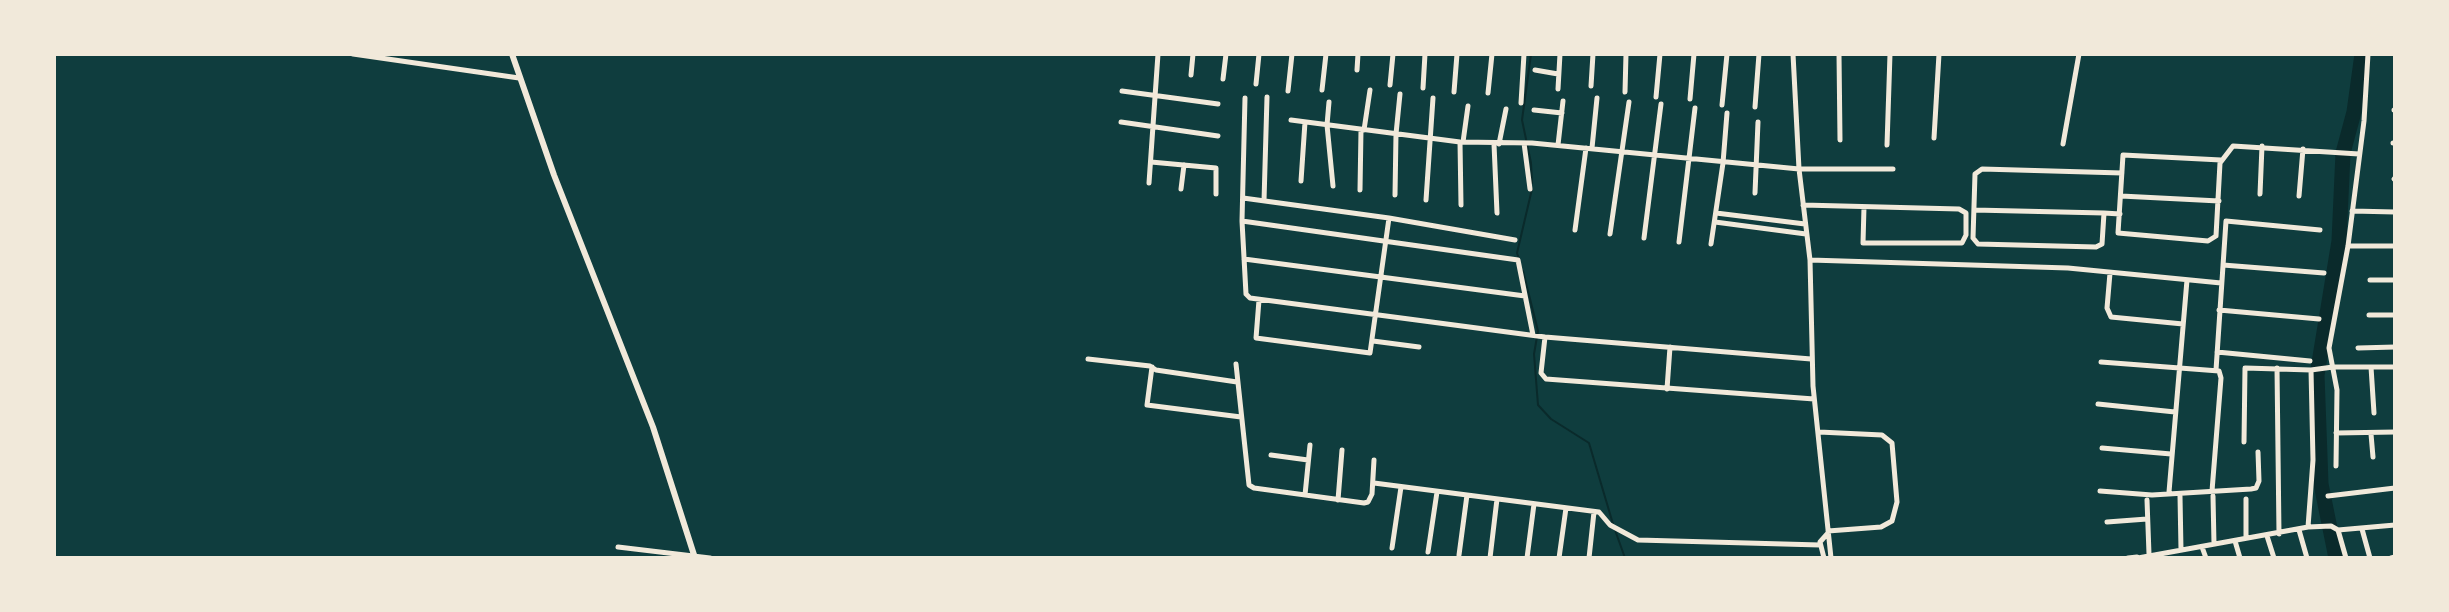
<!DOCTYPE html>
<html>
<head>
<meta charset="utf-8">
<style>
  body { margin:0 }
  #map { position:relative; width:2449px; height:612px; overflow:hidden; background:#0f3d3e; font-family:Montserrat,sans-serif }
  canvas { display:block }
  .frame { position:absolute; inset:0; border:56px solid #f1e9da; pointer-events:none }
</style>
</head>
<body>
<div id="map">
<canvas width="2449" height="612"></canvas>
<div class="frame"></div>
</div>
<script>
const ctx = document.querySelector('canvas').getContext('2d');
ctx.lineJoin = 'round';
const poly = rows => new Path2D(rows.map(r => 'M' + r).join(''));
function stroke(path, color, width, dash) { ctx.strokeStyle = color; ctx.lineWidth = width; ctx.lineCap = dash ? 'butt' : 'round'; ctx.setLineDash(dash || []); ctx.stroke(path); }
const stream = poly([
  [1531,54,1522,120,1531,163,1532,183],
  [1519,259,1517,253,1532,189],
  [1523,271,1538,331,1534,354,1538,405,1551,419,1589,443,1613,524],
  [1615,530,1625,558]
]);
const river = poly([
  [2336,558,2321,484,2317,375,2339,241,2343,153,2354,112,2362,54]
]);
const minor = poly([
  [353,54,519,78],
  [1793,54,1799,169,1810,260,1813,386,1831,558],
  [1839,54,1840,140],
  [1357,70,1358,54],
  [1535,70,1558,74],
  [1191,75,1193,54],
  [1223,79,1226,54],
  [1256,84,1259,54],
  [1390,85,1393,54],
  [1591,86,1593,54],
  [1423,88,1425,54],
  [1558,89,1560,54],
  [1322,90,1326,54],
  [1122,91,1218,104],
  [1288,91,1292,54],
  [1454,92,1457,54],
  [1625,92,1626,54],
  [1488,93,1492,54],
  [1656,97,1660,54],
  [1245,98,1242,221,1246,294,1250,298,1545,337,1811,359],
  [1690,99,1694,54],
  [1329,102,1327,125,1333,186],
  [1521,103,1524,54],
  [1722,105,1727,54],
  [1755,107,1759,54],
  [1534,110,1562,113],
  [2394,110,2395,110],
  [1291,120,1460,142,1532,143,1799,169,1893,169],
  [1121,122,1218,136],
  [1364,130,1370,90],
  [1934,138,1939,54],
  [1460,142,1461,205],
  [1463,142,1468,106],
  [1524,143,1530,189],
  [2393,143,2395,143],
  [1494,144,1497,213],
  [1499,144,1506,109],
  [2063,144,2079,54],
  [1558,145,1563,101],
  [1887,145,1890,54],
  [1592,148,1597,98],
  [2221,160,2123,155,2118,233,2208,241,2216,236,2220,163,2233,146,2359,154],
  [1151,162,1216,168,1216,194],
  [2394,179,2395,178],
  [1301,181,1305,122],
  [1149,183,1158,54],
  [1181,189,1184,165],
  [1360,190,1361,130],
  [1755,193,1758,122],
  [2260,194,2262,146],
  [1395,195,1396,134,1400,94],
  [2121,196,2219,201],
  [2299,196,2303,149],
  [1243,198,1389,218],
  [1426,200,1433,98],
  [1264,201,1267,97],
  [1803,205,1959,209,1966,213,1966,235,1962,243,1863,243,1864,207],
  [1974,210,2104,213],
  [2352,211,2395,212],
  [1716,213,1805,224],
  [2120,214,2104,213,2102,244,2096,247,1978,244,1973,238,1975,174,1982,169,2122,173],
  [1242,221,1518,260,1533,335],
  [1715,222,1806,234],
  [1575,230,1586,148],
  [1610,234,1629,102],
  [1644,238,1661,104],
  [1679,242,1695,108],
  [1711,244,1723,163,1727,113],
  [2348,246,2395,246],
  [1244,259,1525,296],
  [1810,260,2068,268,2221,283],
  [2223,265,2324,273],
  [2110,273,2107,308,2111,317,2183,324],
  [2370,280,2395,280],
  [1259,300,1256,338,1370,353,1389,218,1515,240],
  [2219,310,2319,319],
  [2369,315,2395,315],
  [1545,337,1541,373,1546,379,1814,399],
  [1373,341,1419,347],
  [2358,348,2395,347],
  [2217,352,2310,361],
  [1088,359,1150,366,1156,370,1237,382],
  [2101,362,2219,371,2221,378,2212,491],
  [1236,364,1249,485,1254,488,1364,503,1368,502,1372,494,1374,460],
  [1152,367,1147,405,1241,417],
  [2371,367,2374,413],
  [2277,368,2279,534],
  [2216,370,2226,221,2320,230],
  [1667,389,1670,347],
  [2098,404,2175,412],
  [1819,432,1882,435,1892,443,1897,502,1892,521,1881,527,1828,531],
  [2336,433,2395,432],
  [2371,434,2373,457],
  [2244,442,2245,368,2311,370],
  [2102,448,2171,454],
  [1271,455,1308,460],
  [2336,466,2337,390,2329,348,2348,246,2364,121,2368,54],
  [1374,483,1599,512,1610,525,1638,540,1820,545],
  [2100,491,2152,495,2251,489,2256,488,2259,481,2258,452],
  [2169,492,2187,280],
  [1305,495,1310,445],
  [2180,496,2181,550],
  [2213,496,2214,544],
  [2328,496,2395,488],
  [1338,500,1342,450],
  [2147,500,2149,554],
  [2107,522,2147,519],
  [2308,527,2331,526,2338,530,2395,525],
  [2362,529,2370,558],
  [2299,530,2307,558],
  [2338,530,2346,558],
  [2267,536,2274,558],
  [2246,538,2246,499],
  [2235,541,2240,558],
  [618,547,710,558],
  [2202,547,2206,558],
  [1392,548,1401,487],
  [1428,552,1437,492],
  [1459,555,1467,495],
  [1490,558,1497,499],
  [1527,558,1534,504],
  [1559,558,1566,508],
  [1589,558,1594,512],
  [1824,558,1820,542,1828,533],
  [2128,558,2137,557],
  [2138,558,2308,527,2313,460,2311,370,2333,367,2395,367],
  [2391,558,2395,557]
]);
const tertiary = poly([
  [512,54,554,175,653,427,695,558]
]);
stroke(stream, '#0a2a2b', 2);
stroke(river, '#0a2a2b', 15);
stroke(minor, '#f1e9da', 5);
stroke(tertiary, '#f1e9da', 6);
</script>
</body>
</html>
